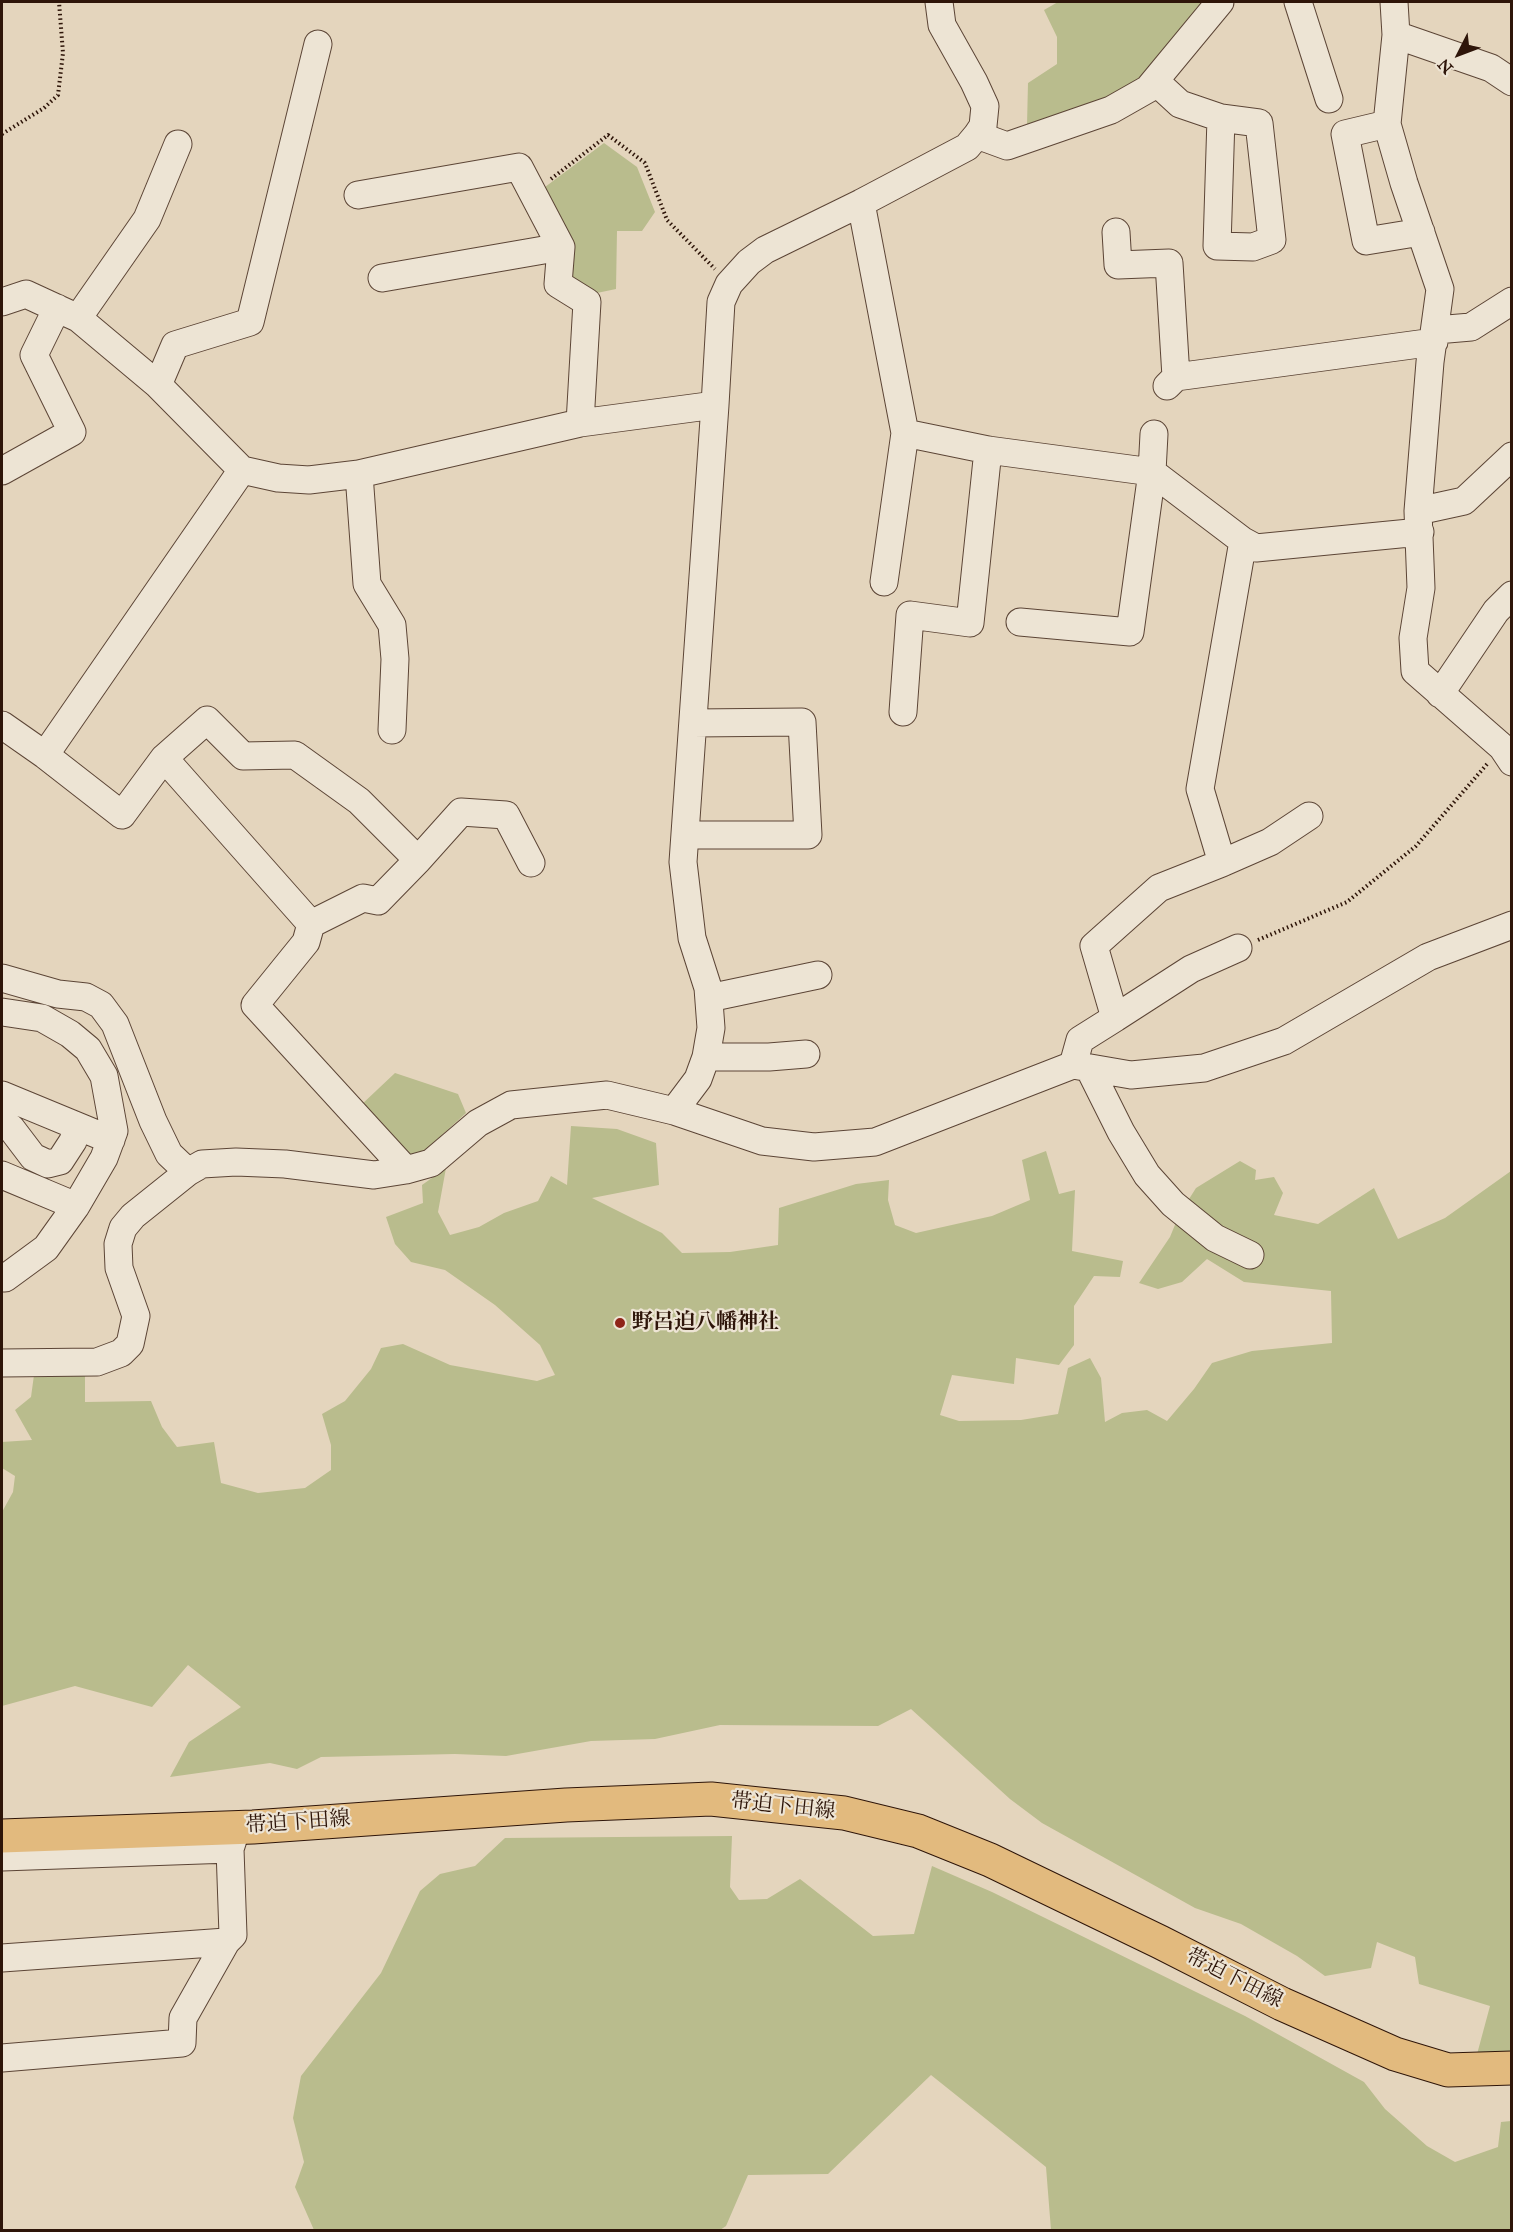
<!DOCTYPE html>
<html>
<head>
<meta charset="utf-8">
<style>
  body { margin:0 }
  #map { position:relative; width:1513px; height:2232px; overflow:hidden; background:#e4d5bd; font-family:"IM FELL Great Primer",serif }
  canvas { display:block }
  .frame { position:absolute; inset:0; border:3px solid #2e1509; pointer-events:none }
  .north { position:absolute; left:1429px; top:24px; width:60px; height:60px; -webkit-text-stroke:4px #ede4d4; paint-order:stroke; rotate:228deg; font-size:16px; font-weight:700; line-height:24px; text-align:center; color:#2e1509 }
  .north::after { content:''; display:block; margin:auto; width:21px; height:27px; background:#2e1509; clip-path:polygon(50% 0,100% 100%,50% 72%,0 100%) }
</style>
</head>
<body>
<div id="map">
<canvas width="1513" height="2232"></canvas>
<div class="frame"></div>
<div class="north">N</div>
</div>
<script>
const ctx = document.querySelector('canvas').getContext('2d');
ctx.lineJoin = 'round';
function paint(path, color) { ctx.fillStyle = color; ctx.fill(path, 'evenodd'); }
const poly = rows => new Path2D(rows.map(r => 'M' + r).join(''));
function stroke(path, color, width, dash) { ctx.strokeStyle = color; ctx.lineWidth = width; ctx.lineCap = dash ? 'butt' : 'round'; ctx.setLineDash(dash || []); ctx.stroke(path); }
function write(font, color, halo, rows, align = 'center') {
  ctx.font = font + ' "IM FELL Great Primer","Noto Serif JP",serif'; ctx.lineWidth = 4.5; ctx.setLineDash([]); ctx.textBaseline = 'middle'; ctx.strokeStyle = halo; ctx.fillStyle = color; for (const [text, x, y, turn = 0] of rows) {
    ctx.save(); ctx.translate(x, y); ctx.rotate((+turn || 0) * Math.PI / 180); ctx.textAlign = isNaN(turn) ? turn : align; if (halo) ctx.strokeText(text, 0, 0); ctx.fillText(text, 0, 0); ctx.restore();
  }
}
const green = poly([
  [1058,2,1214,2,1121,101,1027,125,1028,83,1057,64,1057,37,1044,10],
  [604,143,637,167,655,212,642,231,617,231,616,289,592,294,567,279,541,190],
  [395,1073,458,1094,466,1113,419,1156,409,1157,360,1106],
  [571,1126,617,1129,656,1143,659,1185,592,1198,662,1233,682,1253,730,1252,778,1245,779,1208,856,1184,889,1180,888,1200,895,1225,916,1233,992,1216,1030,1200,1022,1160,1046,1151,1059,1194,1075,1190,1072,1251,1123,1261,1120,1277,1094,1276,1074,1306,1074,1345,1059,1365,1016,1358,1014,1384,952,1375,940,1415,959,1421,1021,1420,1058,1414,1068,1368,1090,1358,1101,1378,1105,1422,1122,1413,1147,1410,1167,1421,1194,1389,1212,1363,1252,1351,1332,1343,1331,1291,1244,1282,1207,1259,1182,1282,1158,1289,1139,1283,1170,1237,1179,1215,1196,1188,1240,1161,1256,1170,1255,1180,1274,1177,1283,1193,1274,1215,1318,1224,1374,1188,1398,1239,1445,1218,1511,1171,1511,2059,1476,2058,1490,2006,1419,1984,1415,1957,1377,1942,1371,1968,1325,1976,1297,1956,1241,1924,1195,1908,1042,1823,1010,1799,911,1709,878,1726,720,1725,655,1739,591,1741,506,1756,455,1754,321,1757,297,1769,270,1763,170,1777,189,1742,241,1707,188,1665,152,1707,75,1686,2,1706,2,1512,13,1492,15,1476,2,1468,2,1442,32,1440,15,1410,31,1397,34,1375,85,1371,85,1402,151,1401,162,1427,177,1447,214,1442,221,1483,258,1493,305,1488,331,1470,331,1445,322,1414,345,1401,371,1369,381,1348,403,1344,450,1365,537,1381,555,1375,540,1345,495,1305,445,1270,411,1262,395,1244,386,1217,423,1203,422,1185,446,1168,438,1212,450,1235,479,1227,504,1213,538,1201,551,1176,567,1185],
  [732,1836,730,1887,739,1900,767,1899,800,1879,873,1936,914,1934,932,1866,992,1892,1245,2016,1364,2082,1385,2109,1427,2146,1455,2162,1498,2147,1501,2122,1511,2121,1511,2230,1051,2230,1046,2167,931,2075,828,2174,748,2175,726,2226,720,2230,314,2230,295,2187,304,2162,293,2118,301,2076,381,1973,420,1891,440,1874,475,1866,505,1838]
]);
const path = poly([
  [2,134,44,108,58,95,63,53,59,2],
  [551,179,608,135,645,163,667,220,715,269],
  [1258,940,1347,902,1416,846,1488,763]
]);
const minor = poly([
  [1298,2,1329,99],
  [1394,2,1396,35,1387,124,1404,183,1440,289,1430,362,1418,511,1421,588,1413,638,1415,671,1502,747,1512,762],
  [1396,35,1491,68,1512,82],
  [1155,81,1180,104,1221,118,1259,123,1272,240,1253,247,1217,246,1221,118],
  [1387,124,1345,134,1366,241,1421,232],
  [977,135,1007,146,1111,110,1148,89,1220,2],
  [358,195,519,167,561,247,558,284,587,302,580,423],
  [861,203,905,433,988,450,1152,472,1243,541,1256,548,1420,532],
  [1116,232,1118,265,1169,263,1176,377,1167,386],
  [382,278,561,247],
  [2,302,26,294,78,318,158,385,242,470,278,478,309,480,359,474,580,423,715,405],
  [78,318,147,219,178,144],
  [1436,330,1471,327,1512,301],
  [1176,377,1434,342],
  [158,385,175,345,250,322,318,44],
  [2,471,72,432,34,355,57,308],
  [359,474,367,584,392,625,395,659,392,730],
  [1418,511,1464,501,1512,456],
  [884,582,905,433],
  [1020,622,1130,632,1152,472,1154,434],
  [1440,694,1496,611,1512,595],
  [903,712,910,615,970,623,988,450],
  [2,725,45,755,122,815,164,758],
  [45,755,242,470],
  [685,835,808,835,802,722,693,723],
  [1222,863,1270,842,1309,816],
  [311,924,363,898,378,901,418,860],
  [2,978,58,994,86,997,101,1005,115,1024,153,1121,169,1154,188,1172],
  [709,998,818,975],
  [2,1012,42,1018,70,1034,88,1049,104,1076,114,1131,104,1158,76,1206,46,1248,5,1278,2,1278],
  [1115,1018,1191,969,1238,948],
  [706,1057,769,1057,806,1054],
  [1073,1065,1080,1040,1115,1018,1094,946,1159,888,1222,863,1200,789,1243,541],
  [1089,1068,1121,1132,1147,1175,1173,1204,1215,1238,1250,1255],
  [2,1095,111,1140],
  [674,1111,698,1079,706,1057,711,1028,708,988,692,938,683,862,715,405,721,302,729,284,749,262,765,250,861,203,967,147,977,135,983,126,985,106,974,82,942,25,939,2],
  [2,1122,11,1128,33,1157,48,1164,60,1161,73,1141,77,1127],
  [406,1170,255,1005,306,942,311,924,164,758,207,720,243,756,295,755,359,801,418,860,461,812,506,815,531,863],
  [2,1175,76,1206],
  [2,1363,97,1362,121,1353,130,1344,136,1316,119,1268,118,1244,123,1228,133,1216,188,1172,202,1164,236,1162,285,1164,374,1175,406,1170,431,1163,478,1123,511,1105,607,1095,674,1111,762,1141,814,1147,875,1142,1073,1065,1131,1075,1204,1068,1284,1041,1428,957,1512,925],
  [2,1857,230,1849],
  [2,1958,226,1942],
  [2,2058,182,2043,183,2018,226,1942,233,1935,230,1849,237,1827]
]);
const major = poly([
  [2,1836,253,1827,566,1805,711,1799,844,1813,918,1831,990,1860,1160,1942,1282,2004,1395,2054,1448,2070,1512,2068]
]);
const markers = [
  [620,1323,6,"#8f2418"]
];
const poiNames = [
  ["野呂迫八幡神社",632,1323]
];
const streetNames = [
  ["帯迫下田線",783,1807,6],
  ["帯迫下田線",298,1823,-4],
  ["帯迫下田線",1234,1979,27]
];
paint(green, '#b9bc8d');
stroke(minor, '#5c4536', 29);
stroke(major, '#2e1509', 35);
stroke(path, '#2e1509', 4, [1.5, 3]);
stroke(minor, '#ede4d4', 27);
stroke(major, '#e2ba7e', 33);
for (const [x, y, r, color] of markers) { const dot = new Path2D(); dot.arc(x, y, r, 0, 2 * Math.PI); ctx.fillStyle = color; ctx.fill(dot); stroke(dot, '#ede4d4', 2); }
write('bold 21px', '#2e1509', '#ede4d4', poiNames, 'left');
write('21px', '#2e1509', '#ede4d4', streetNames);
</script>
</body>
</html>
